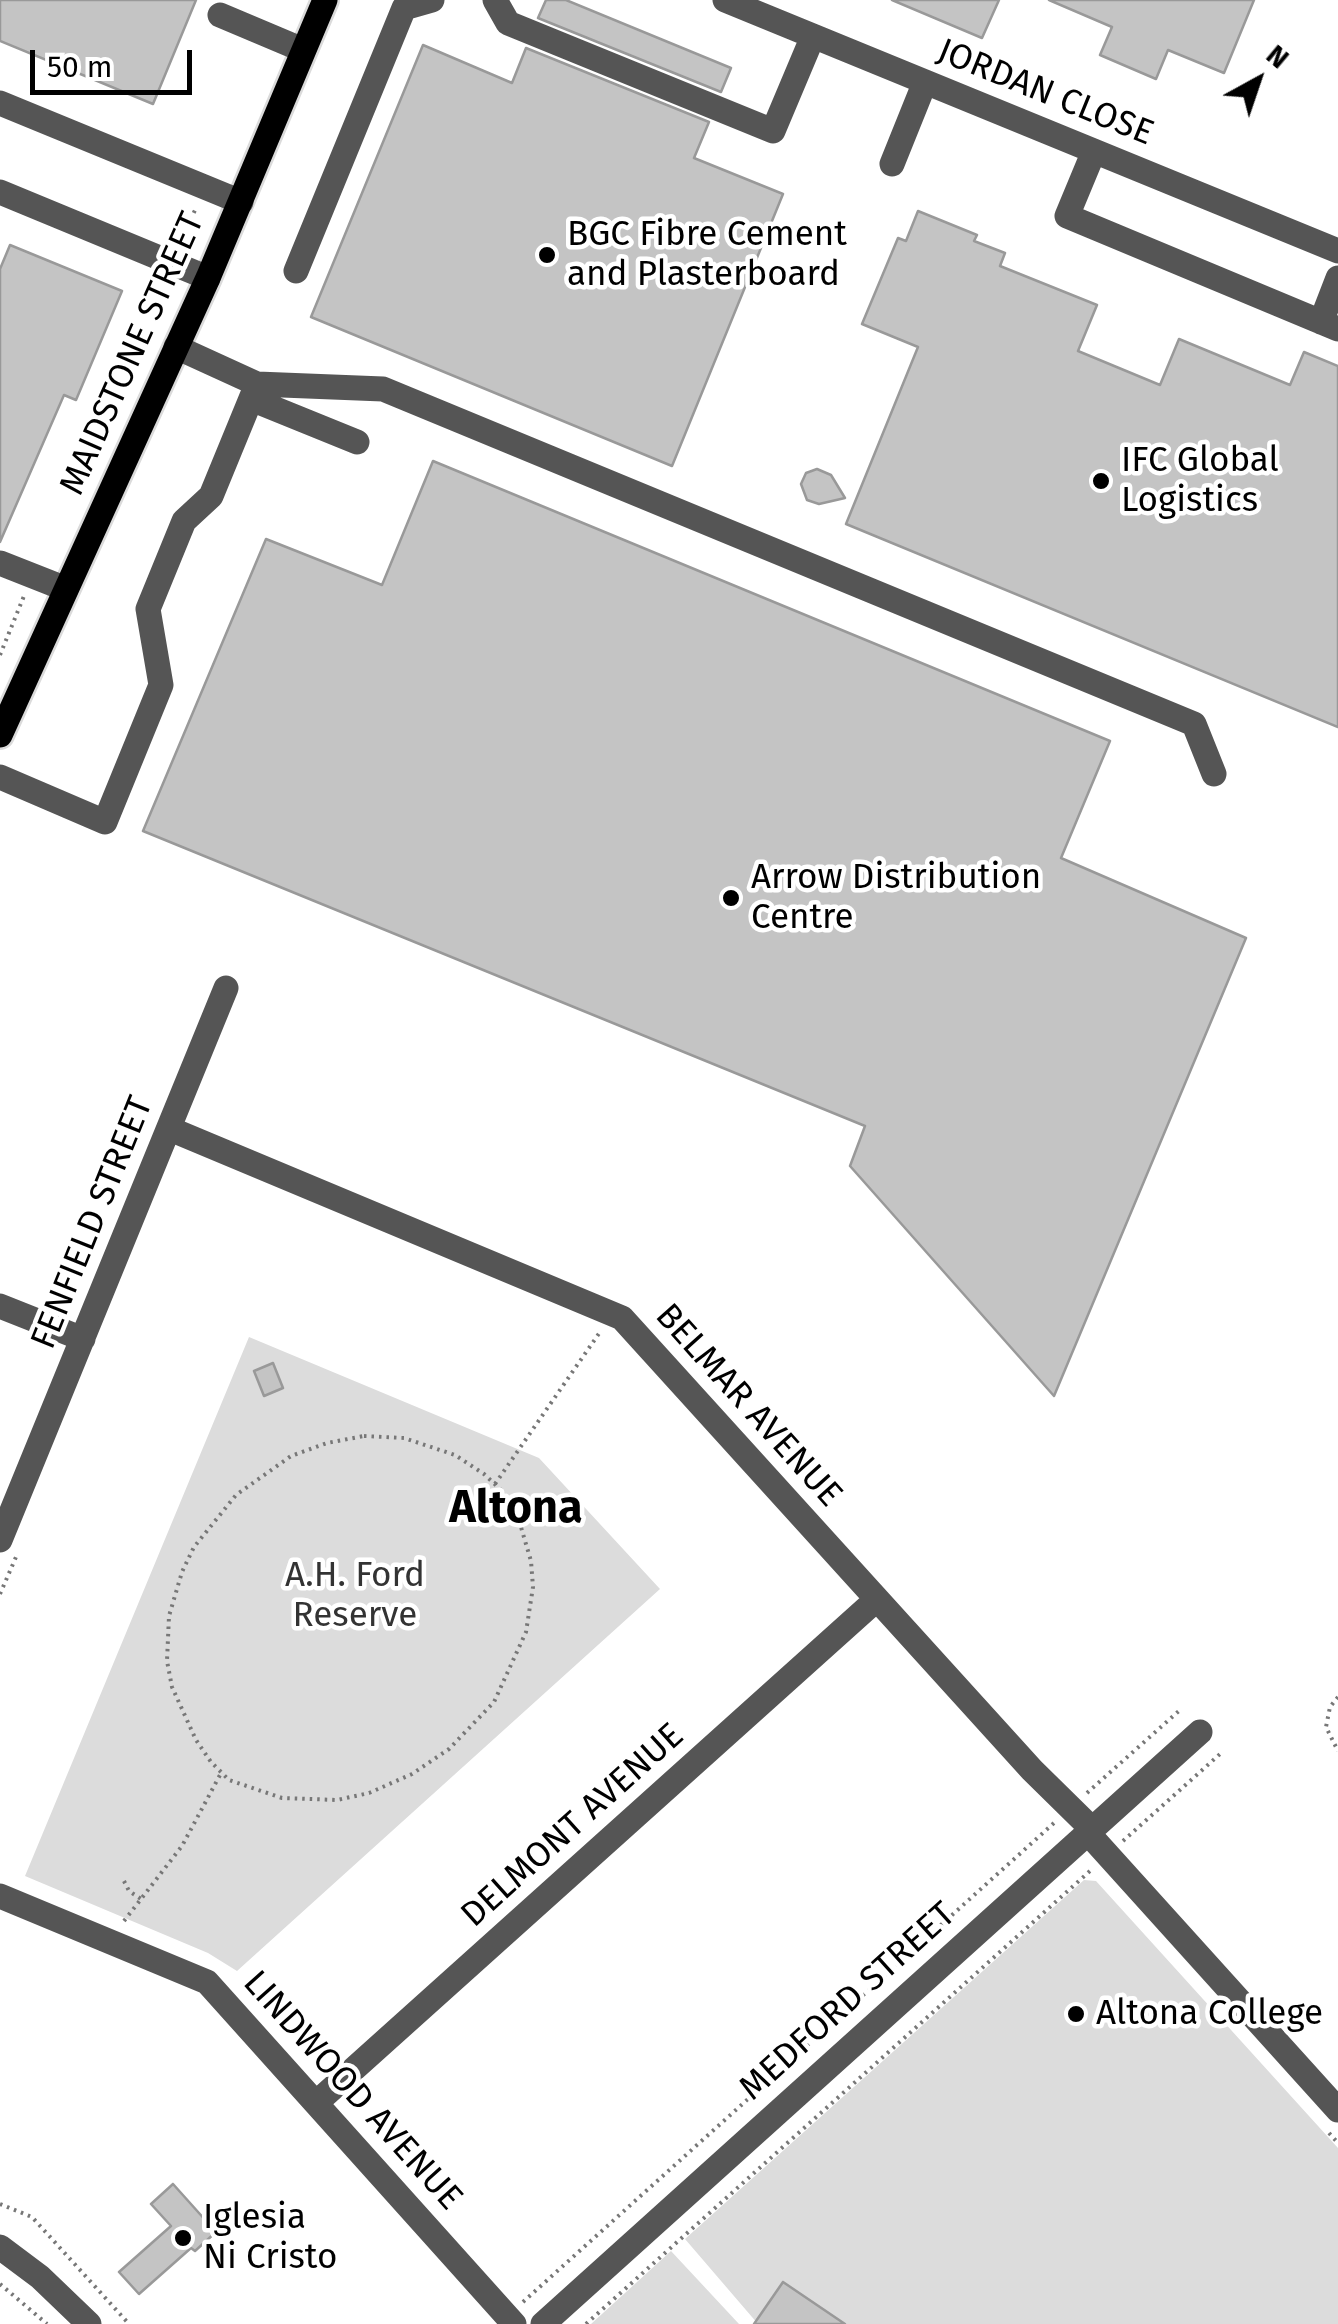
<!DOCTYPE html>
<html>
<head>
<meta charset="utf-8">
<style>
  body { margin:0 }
  #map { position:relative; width:1338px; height:2324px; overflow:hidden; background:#fff; font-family:"Fira Sans",sans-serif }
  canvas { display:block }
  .north { position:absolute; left:1208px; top:30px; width:100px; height:100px; -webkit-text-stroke:8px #fff; paint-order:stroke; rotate:40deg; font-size:28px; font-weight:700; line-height:40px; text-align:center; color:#000 }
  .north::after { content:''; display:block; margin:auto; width:35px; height:45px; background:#000; clip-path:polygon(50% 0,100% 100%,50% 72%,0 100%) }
  .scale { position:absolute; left:30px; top:50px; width:162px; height:45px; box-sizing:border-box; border:5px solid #000; border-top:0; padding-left:12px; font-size:30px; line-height:35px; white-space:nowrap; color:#000; -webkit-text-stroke:8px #fff; paint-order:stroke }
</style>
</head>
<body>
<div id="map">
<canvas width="1338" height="2324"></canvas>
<div class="north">N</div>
<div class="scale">50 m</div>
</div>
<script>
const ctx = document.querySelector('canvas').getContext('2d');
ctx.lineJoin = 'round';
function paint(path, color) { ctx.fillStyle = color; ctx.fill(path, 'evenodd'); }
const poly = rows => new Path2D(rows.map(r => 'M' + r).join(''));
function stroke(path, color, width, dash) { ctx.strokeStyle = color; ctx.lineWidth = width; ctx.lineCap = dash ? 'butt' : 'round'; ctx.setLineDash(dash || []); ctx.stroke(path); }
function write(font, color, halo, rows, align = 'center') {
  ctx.font = font + ' "Fira Sans",sans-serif'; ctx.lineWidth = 9; ctx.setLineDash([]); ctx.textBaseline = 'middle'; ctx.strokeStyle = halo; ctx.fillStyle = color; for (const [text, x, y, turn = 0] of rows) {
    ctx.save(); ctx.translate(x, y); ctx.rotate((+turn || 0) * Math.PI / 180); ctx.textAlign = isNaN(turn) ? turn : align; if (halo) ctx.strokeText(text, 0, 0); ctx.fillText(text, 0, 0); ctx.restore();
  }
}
const green = poly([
  [249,1337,539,1458,660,1589,237,1971,208,1953,25,1876],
  [1084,1880,1096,1881,1338,2148,1338,2324,758,2324,685,2239],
  [671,2251,739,2324,591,2324]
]);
const building = poly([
  [0,0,196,0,153,104,0,41,0,0],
  [546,0,566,0,731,68,721,92,538,18,546,0],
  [892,0,999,0,982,38,892,0],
  [1049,0,1254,0,1224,73,1168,50,1156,79,1100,55,1112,27,1049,0],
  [423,45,512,83,526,48,709,122,694,158,783,194,672,466,311,317,423,45],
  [918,211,977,235,974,241,1005,253,1000,266,1097,305,1078,351,1160,385,1179,339,1290,385,1304,352,1338,366,1338,727,846,524,918,347,862,324,898,238,906,241,918,211],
  [10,245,122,291,76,400,64,395,0,542,0,269,10,245],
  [433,461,1110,741,1061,858,1246,938,1054,1396,850,1166,865,1126,143,831,266,539,382,585,433,461],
  [817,469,831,475,845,498,819,504,807,500,801,484,806,473,817,469],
  [273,1363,283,1388,264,1396,254,1371,273,1363],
  [173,2184,216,2232,195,2251,191,2248,139,2294,119,2272,171,2226,151,2204,173,2184],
  [783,2282,845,2324,754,2324,783,2282]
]);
const path = poly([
  [181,240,196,208],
  [0,655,24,596],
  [364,1436,404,1438,455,1455,484,1474,501,1490,518,1517,531,1561,533,1587,526,1632,494,1702,449,1749,412,1774,369,1793,337,1800,282,1798,229,1780,211,1762,196,1740,172,1687,167,1661,169,1616,182,1572,194,1547,236,1495,291,1456,327,1443,364,1436],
  [495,1484,600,1332],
  [0,1594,16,1557],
  [1338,1697,1330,1707,1326,1727,1338,1751],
  [1087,1793,1180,1710],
  [1123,1841,1220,1754],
  [124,1881,129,1891,141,1899],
  [124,1921,182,1846,220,1775],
  [1329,2133,1338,2143],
  [0,2204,32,2217,129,2324],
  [0,2284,47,2324],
  [523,2302,1054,1823],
  [586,2324,1090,1871]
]);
const minor = poly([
  [495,0,508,23,773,131,813,36],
  [725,0,1338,251],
  [220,15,303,50],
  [0,103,241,202],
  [1094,151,1067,216,1338,329],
  [892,164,925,82],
  [0,192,208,278],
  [296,271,404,8,432,0],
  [1321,322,1338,278],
  [176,347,257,384,383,389,1194,724,1214,774],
  [251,399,357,442],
  [0,563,66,589],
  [0,777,105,822,161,685,148,609,184,521,211,496,257,384],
  [170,1129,622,1318,1032,1770,1092,1829],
  [0,1306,83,1339],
  [0,1540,226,988],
  [1088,1833,1338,2110],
  [0,1896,207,1982,514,2324],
  [316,2103,876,1600],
  [0,2247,40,2277,89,2324],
  [543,2324,1200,1732]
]);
const major = poly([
  [0,735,208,278,325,0]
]);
const markers = [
  [547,255,10,"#000"],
  [1101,481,10,"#000"],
  [731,898,10,"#000"],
  [1076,2014,10,"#000"],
  [183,2238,10,"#000"]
];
const streetNames = [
  ["JORDAN CLOSE",1045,93,22],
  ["MAIDSTONE STREET",133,354,-66],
  ["FENFIELD STREET",93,1223,-68],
  ["BELMAR AVENUE",748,1406,48],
  ["DELMONT AVENUE",573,1826,-42],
  ["MEDFORD STREET",848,2002,-42],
  ["LINDWOOD AVENUE",352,2091,48]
];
const poiNames = [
  ["BGC Fibre Cement",567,235],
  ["and Plasterboard",567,275],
  ["IFC Global",1121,461],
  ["Logistics",1121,501],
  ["Arrow Distribution",751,878],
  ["Centre",751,918],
  ["Altona College",1096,2014],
  ["Iglesia",203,2218],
  ["Ni Cristo",203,2258]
];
const parkNames = [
  ["A.H. Ford",355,1576],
  ["Reserve",355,1616]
];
const districtNames = [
  ["Altona",516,1509]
];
paint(green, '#dcdcdc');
paint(building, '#c4c4c4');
stroke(building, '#999', 2.5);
stroke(major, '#dbdbdb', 30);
stroke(path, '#777', 4, [2.5, 5]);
stroke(minor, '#555', 25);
stroke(major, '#000', 25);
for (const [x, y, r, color] of markers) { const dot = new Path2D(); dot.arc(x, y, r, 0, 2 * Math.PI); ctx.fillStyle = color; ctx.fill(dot); stroke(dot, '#fff', 4); }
write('35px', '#000', '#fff', streetNames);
write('35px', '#000', '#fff', poiNames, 'left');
write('35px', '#333', '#fff', parkNames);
write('bold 45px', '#000', '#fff', districtNames);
</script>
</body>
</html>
